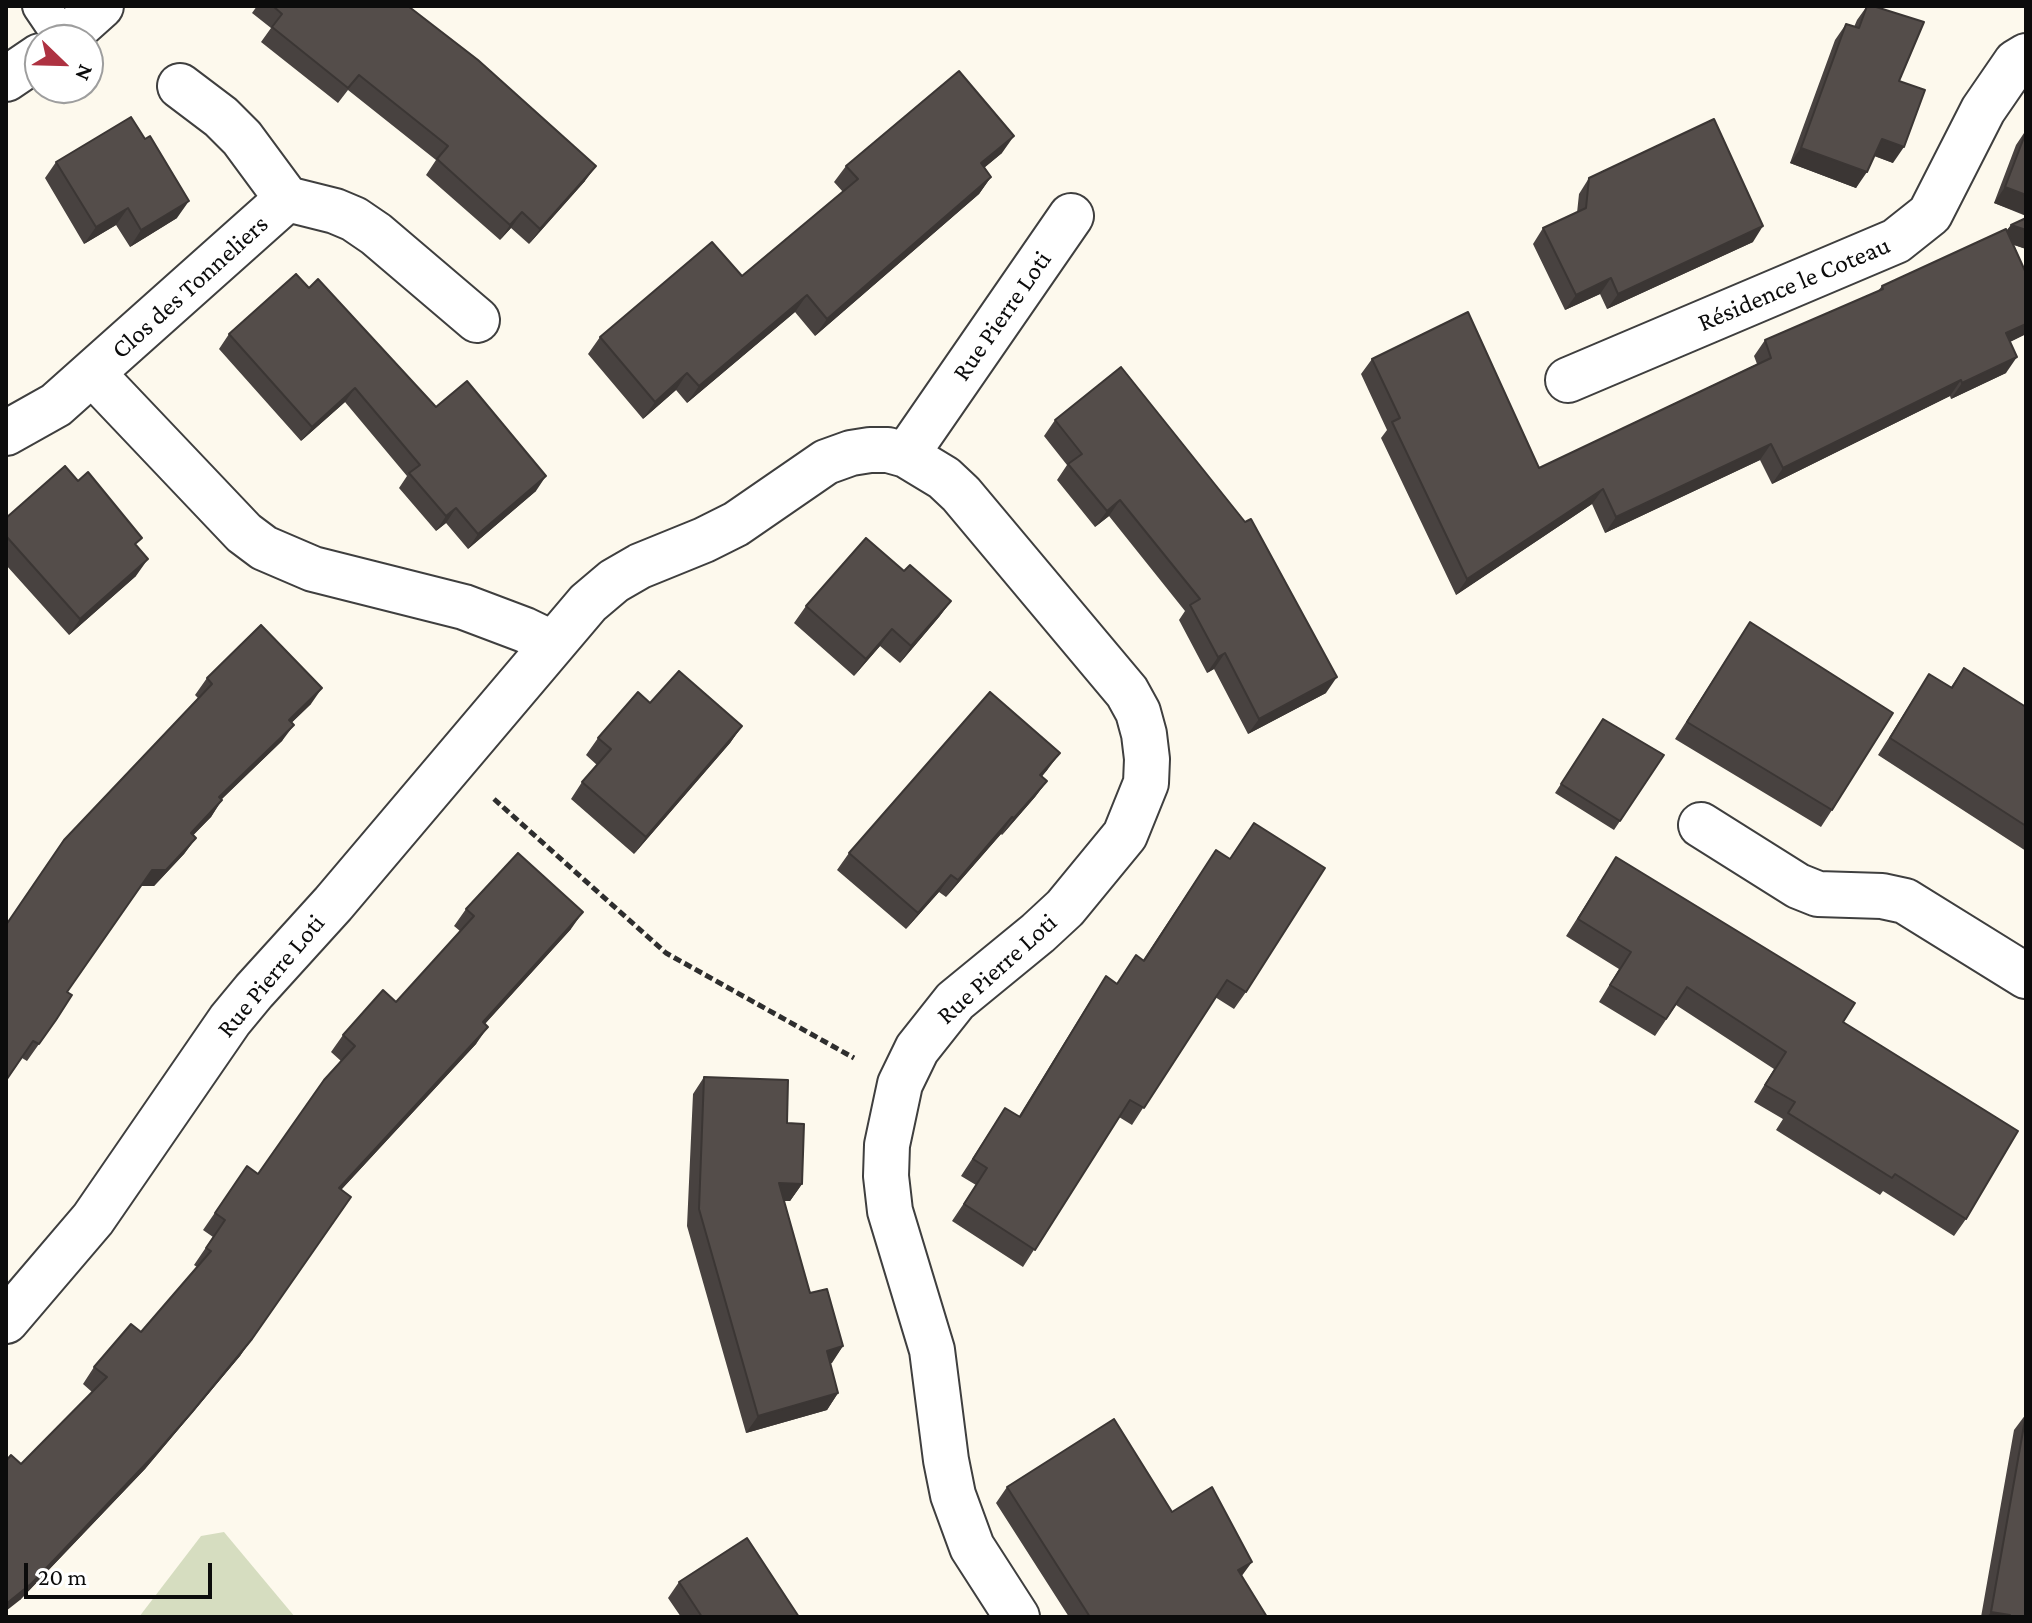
<!DOCTYPE html>
<html>
<head>
<meta charset="utf-8">
<style>
  body { margin:0 }
  #map { position:relative; width:2032px; height:1623px; overflow:hidden; background:#fdf9ed; font-family:"Crimson Pro",serif }
  canvas { display:block }
  .frame { position:absolute; inset:0; border:8px solid #0c0c0c; pointer-events:none }
  .north { position:absolute; left:24px; top:24px; width:80px; height:80px; box-sizing:border-box; background:#fff; border:2px solid #9e9e9e; border-radius:50%; rotate:113deg; font-size:22px; font-weight:700; line-height:32px; text-align:center; color:#0c0c0c }
  .north::after { content:''; display:block; margin:auto; width:28px; height:36px; background:#ae3241; clip-path:polygon(50% 0,100% 100%,50% 72%,0 100%) }
  .scale { position:absolute; left:24px; top:1563px; width:188px; height:36px; box-sizing:border-box; border:4px solid #0c0c0c; border-top:0; padding-left:10px; font-size:24px; line-height:28px; white-space:nowrap; color:#0c0c0c; -webkit-text-stroke:6px #fff; paint-order:stroke }
</style>
</head>
<body>
<div id="map">
<canvas width="2032" height="1623"></canvas>
<div class="frame"></div>
<div class="north">N</div>
<div class="scale">20 m</div>
</div>
<script>
const ctx = document.querySelector('canvas').getContext('2d');
ctx.lineJoin = 'round';
function paint(path, color) { ctx.fillStyle = color; ctx.fill(path, 'evenodd'); }
const poly = rows => new Path2D(rows.map(r => 'M' + r).join(''));
function stroke(path, color, width, dash) { ctx.strokeStyle = color; ctx.lineWidth = width; ctx.lineCap = dash ? 'butt' : 'round'; ctx.setLineDash(dash || []); ctx.stroke(path); }
function write(font, color, halo, rows, align = 'center') {
  ctx.font = font + ' "Crimson Pro",serif'; ctx.lineWidth = 8; ctx.setLineDash([]); ctx.textBaseline = 'middle'; ctx.strokeStyle = halo; ctx.fillStyle = color; for (const [text, x, y, turn = 0] of rows) {
    ctx.save(); ctx.translate(x, y); ctx.rotate((+turn || 0) * Math.PI / 180); ctx.textAlign = isNaN(turn) ? turn : align; if (halo) ctx.strokeText(text, 0, 0); ctx.fillText(text, 0, 0); ctx.restore();
  }
}
const cemetery = poly([
  [224,1532,295,1617,139,1617,201,1536]
]);
const path = poly([
  [494,799,666,953,854,1058]
]);
const lane = poly([
  [41,6,64,40]
]);
const street = poly([
  [63,40,101,6],
  [6,79,40,56],
  [180,86,221,117,242,138,287,199,335,211,354,219,376,234,477,320],
  [93,374,244,533,264,548,313,569,464,607,525,630,552,643],
  [1568,380,1896,241,1930,214,1983,110,2016,62,2026,56],
  [6,433,56,405,287,199],
  [906,455,1071,216],
  [1701,825,1798,886,1818,894,1882,896,1905,901,2026,976],
  [6,1321,93,1219,230,1020,254,991,333,904,588,603,614,581,640,566,704,540,736,524,826,462,851,453,870,450,888,450,906,455,944,478,961,494,1127,692,1138,712,1144,734,1147,759,1146,783,1125,835,1065,908,1038,933,955,1001,917,1049,900,1084,887,1145,886,1176,890,1211,932,1350,946,1460,953,1495,972,1547,1017,1617]
]);
const wall = poly([
  [257,6,408,6,585,181,529,244,511,228,500,240,426,175,436,160,348,90,338,103,261,42,271,28,252,13],
  [1867,6,1893,163,1874,156,1856,188,1790,163,1835,40,1846,24,1854,27,1857,20],
  [2026,130,2026,216,1994,203,2016,145],
  [1002,153,984,168,991,177,979,194,815,336,795,312,687,403,676,390,643,419,588,354,600,337,742,276,843,192,834,182,846,166],
  [56,162,177,218,130,247,116,225,84,244,45,178],
  [1589,178,1753,242,1607,309,1600,294,1565,310,1533,244,1543,228,1577,213,1579,194],
  [2011,225,2026,249,2014,245,2026,273,2026,334,2010,342,2006,373,1951,399,1950,396,1772,484,1760,460,1605,533,1592,504,1456,595,1381,438,1387,430,1361,374,1372,359,1539,468,1757,364,1754,356,1765,340,1878,291,1882,286,2007,230],
  [309,288,436,407,536,491,468,549,446,523,436,531,399,488,407,476,345,402,301,441,219,349,229,334],
  [1055,420,1326,693,1248,734,1214,669,1207,673,1179,620,1185,611,1109,516,1095,527,1057,480,1067,465,1044,436],
  [6,518,136,546,136,576,69,635,6,565],
  [904,571,951,601,939,617,900,663,880,646,854,676,794,623,806,606],
  [1750,622,1832,810,1821,827,1675,739],
  [1964,668,2026,707,2026,851,1878,755,1929,674,1951,687],
  [207,678,311,704,292,722,282,741,222,799,211,817,193,835,196,838,184,854,154,886,140,886,67,992,56,1020,27,1061,22,1058,6,1080,6,925,198,698,195,695],
  [650,703,742,726,730,743,634,854,571,799,582,782,597,765,586,755,598,738],
  [1603,719,1664,755,1614,830,1555,793],
  [1048,769,1042,776,1047,781,1035,797,1002,835,1001,834,946,897,939,892,906,929,837,870,849,853],
  [1254,823,1246,992,1234,1009,1215,997,1132,1125,1119,1117,1023,1267,952,1221,976,1185,961,1176,1005,1108,1019,1116,1095,993,1106,976,1117,984,1143,960,1216,850,1230,859],
  [1616,857,1843,1022,1966,1219,1954,1236,1883,1191,1880,1195,1776,1130,1783,1119,1754,1102,1774,1069,1676,1005,1655,1036,1599,1002,1619,969,1566,936],
  [466,909,571,929,485,1024,476,1044,341,1190,240,1356,145,1469,20,1600,21,1464,92,1392,83,1384,94,1367,141,1332,197,1267,194,1265,213,1237,203,1230,247,1166,258,1174,341,1061,331,1052,343,1035,396,1002,460,931,454,926],
  [704,1077,787,1123,802,1184,790,1201,784,1201,810,1293,843,1346,830,1364,838,1393,827,1410,746,1433,687,1226,693,1094],
  [2026,1414,2026,1617,1981,1617,2014,1430],
  [1007,1487,1172,1512,1242,1577,1267,1617,1069,1617,996,1503],
  [679,1582,799,1617,681,1617,668,1598]
]);
const shadedWall = poly([
  [1014,136,1002,153,969,180,981,163],
  [1882,139,1904,147,1893,163,1870,154],
  [1801,148,1867,172,1856,188,1790,163],
  [596,166,585,181,529,244,540,229],
  [991,177,979,194,815,336,827,319],
  [2005,187,2026,195,2026,215,1994,203],
  [189,201,177,218,130,247,141,230],
  [128,208,116,225,84,244,96,227],
  [522,212,511,228,500,240,510,225],
  [2011,225,2026,230,2026,249,2000,240],
  [1763,226,1753,242,1607,309,1618,294],
  [1611,278,1600,294,1565,310,1576,295],
  [807,295,795,312,687,403,699,386],
  [2026,324,2026,334,1995,349,2006,333],
  [2017,357,2006,373,1951,399,1962,383],
  [687,373,676,390,643,419,655,402],
  [1961,380,1950,396,1772,484,1783,468],
  [355,388,345,402,301,441,312,427],
  [1771,444,1760,460,1605,533,1616,517],
  [546,476,536,491,468,549,478,534],
  [1603,489,1592,504,1456,595,1467,579],
  [1120,500,1109,516,1095,527,1107,511],
  [456,508,446,523,436,531,446,516],
  [148,559,136,576,69,635,80,619],
  [951,601,939,617,900,663,911,646],
  [892,629,880,646,854,676,866,659],
  [1225,653,1214,669,1207,673,1218,657],
  [1337,677,1326,693,1248,734,1259,719],
  [322,688,311,704,278,736,289,720],
  [294,725,282,741,207,813,219,797],
  [742,726,730,743,634,854,646,837],
  [1060,753,1048,769,1029,792,1040,775],
  [1047,781,1035,797,1002,835,1014,818],
  [222,800,211,817,179,850,191,833],
  [1012,817,1001,834,946,897,958,880],
  [196,838,184,854,154,886,140,886,152,870],
  [951,875,939,892,906,929,918,913],
  [583,912,571,929,471,1039,483,1022],
  [488,1027,476,1044,327,1205,339,1188],
  [779,1183,802,1184,790,1201,767,1200],
  [252,1339,240,1356,145,1469,20,1600,6,1611,6,1604],
  [843,1346,832,1363,815,1368,827,1351],
  [838,1393,827,1410,746,1433,758,1416],
  [1252,1562,1241,1577,1238,1570],
  [1991,1612,2010,1615,2008,1617,1987,1617]
]);
const building = poly([
  [273,6,408,6,478,60,596,166,540,229,522,212,510,225,437,159,448,146,359,75,348,88,272,27,282,14,273,6],
  [1867,6,1873,6,1924,22,1899,81,1925,90,1904,147,1882,139,1867,172,1801,148,1846,24,1859,28,1867,6],
  [959,71,1014,136,981,163,991,177,827,319,807,295,699,386,687,373,655,402,600,337,712,242,742,276,858,179,846,166,959,71],
  [131,117,145,139,150,136,189,201,141,230,128,208,96,227,56,162,131,117],
  [1714,119,1763,226,1618,294,1611,278,1576,295,1543,228,1586,208,1589,178,1714,119],
  [2026,132,2026,195,2005,187,2026,132],
  [2026,218,2026,230,2011,225,2026,218],
  [2006,229,2026,273,2026,324,2006,333,2017,357,1962,383,1961,380,1783,468,1771,444,1616,517,1603,489,1467,579,1392,422,1400,418,1372,359,1468,312,1539,468,1771,358,1765,340,1883,289,1882,286,2006,229],
  [296,274,309,288,318,279,436,407,467,381,546,476,478,534,456,508,446,516,409,473,420,465,355,388,312,427,229,334,296,274],
  [1121,367,1245,522,1251,519,1337,677,1259,719,1225,653,1218,657,1190,605,1200,599,1120,500,1107,511,1068,464,1082,454,1055,420,1121,367],
  [65,466,78,481,88,472,142,538,135,544,148,559,80,619,6,536,6,518,65,466],
  [866,538,904,571,910,565,951,601,911,646,892,629,866,659,806,606,866,538],
  [1750,622,1893,713,1832,810,1687,722,1750,622],
  [261,625,322,688,289,720,294,725,219,797,222,800,191,833,196,838,166,870,152,870,67,992,72,995,56,1020,39,1044,33,1041,7,1079,6,1078,6,925,64,840,212,684,207,678,261,625],
  [1964,668,2026,707,2026,826,1890,738,1929,674,1952,688,1964,668],
  [679,671,742,726,646,837,582,782,611,749,598,738,638,692,650,703,679,671],
  [990,692,1060,753,1040,775,1047,781,1014,818,1012,817,958,880,951,875,918,913,849,853,990,692],
  [1603,719,1664,755,1620,821,1561,784,1603,719],
  [1254,823,1325,868,1246,992,1227,980,1144,1108,1130,1100,1035,1250,964,1204,987,1168,973,1159,1005,1108,1020,1117,1106,976,1117,984,1136,955,1144,961,1216,850,1230,859,1254,823],
  [518,853,583,912,483,1022,488,1027,339,1188,351,1197,252,1339,192,1412,157,1452,32,1583,6,1604,6,1461,11,1455,21,1464,107,1377,94,1367,131,1324,141,1332,211,1251,206,1248,225,1220,215,1213,247,1166,258,1174,324,1080,355,1046,343,1035,383,990,396,1002,474,916,466,909,518,853],
  [1616,857,1855,1003,1843,1022,2018,1131,1966,1219,1895,1174,1892,1178,1788,1113,1795,1102,1765,1085,1786,1052,1687,987,1666,1019,1610,985,1631,952,1578,919,1616,857],
  [704,1077,788,1080,787,1123,804,1124,802,1184,779,1183,810,1293,827,1289,843,1346,827,1351,838,1393,758,1416,699,1209,704,1077],
  [2026,1414,2026,1617,2010,1617,2010,1615,1991,1612,2026,1414],
  [1114,1419,1172,1512,1212,1487,1252,1562,1238,1570,1267,1617,1090,1617,1007,1487,1114,1419],
  [747,1538,799,1617,702,1617,679,1582,747,1538]
]);
const streetNames = [
  ["Résidence le Coteau",1794,284,-23],
  ["Clos des Tonneliers",190,287,-42],
  ["Rue Pierre Loti",1002,316,-55],
  ["Rue Pierre Loti",997,969,-42],
  ["Rue Pierre Loti",271,976,-50]
];
paint(cemetery, '#d6ddc0');
stroke(lane, '#3f3f3f', 40);
stroke(street, '#3f3f3f', 48);
stroke(path, '#2e2e2e', 5, [8, 4]);
stroke(lane, '#fff', 36);
stroke(street, '#fff', 44);
paint(wall, '#484240');
paint(shadedWall, '#3b3634');
paint(building, '#544d4a');
stroke(building, '#3b3634', 2);
write('26px', '#0c0c0c', '#fff', streetNames);
</script>
</body>
</html>
